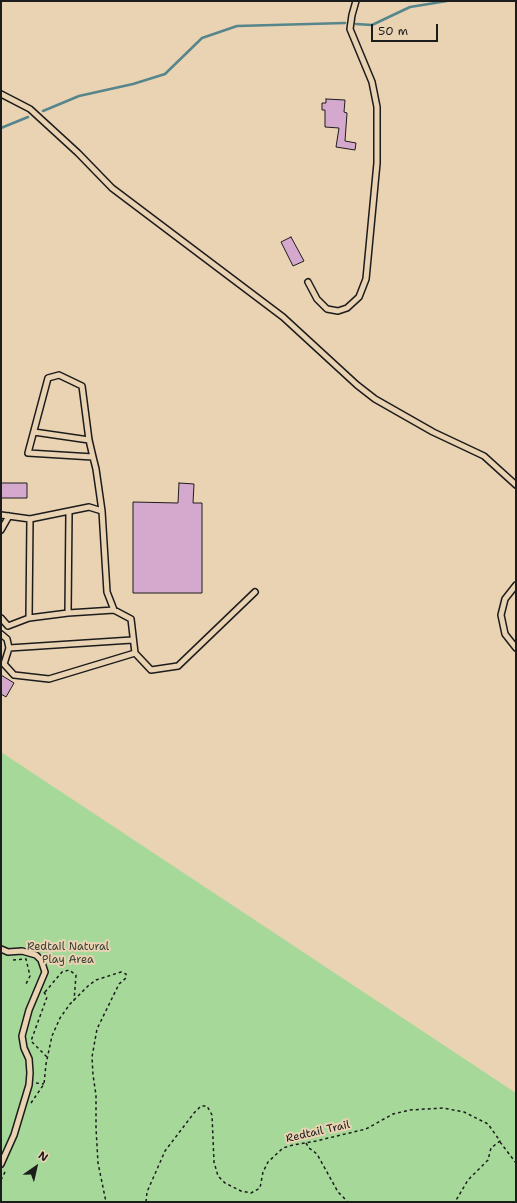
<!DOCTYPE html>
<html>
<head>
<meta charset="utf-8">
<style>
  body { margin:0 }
  #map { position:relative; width:517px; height:1203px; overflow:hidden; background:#ead3b3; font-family:"Shantell Sans",sans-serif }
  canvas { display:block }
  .frame { position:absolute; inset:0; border:2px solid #1c1c1c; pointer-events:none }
  .north { position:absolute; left:16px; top:1147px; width:40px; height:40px; -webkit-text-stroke:3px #ead3b3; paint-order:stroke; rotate:34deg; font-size:11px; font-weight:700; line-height:16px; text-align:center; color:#1c1c1c }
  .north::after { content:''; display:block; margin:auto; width:14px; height:18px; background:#1c1c1c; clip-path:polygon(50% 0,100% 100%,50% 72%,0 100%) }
  .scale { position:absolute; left:371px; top:24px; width:67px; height:18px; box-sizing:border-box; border:2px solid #1c1c1c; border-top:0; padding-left:5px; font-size:12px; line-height:14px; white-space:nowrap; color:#1c1c1c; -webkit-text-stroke:3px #ead3b3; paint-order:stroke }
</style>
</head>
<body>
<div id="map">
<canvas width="517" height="1203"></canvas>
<div class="frame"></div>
<div class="north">N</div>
<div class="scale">50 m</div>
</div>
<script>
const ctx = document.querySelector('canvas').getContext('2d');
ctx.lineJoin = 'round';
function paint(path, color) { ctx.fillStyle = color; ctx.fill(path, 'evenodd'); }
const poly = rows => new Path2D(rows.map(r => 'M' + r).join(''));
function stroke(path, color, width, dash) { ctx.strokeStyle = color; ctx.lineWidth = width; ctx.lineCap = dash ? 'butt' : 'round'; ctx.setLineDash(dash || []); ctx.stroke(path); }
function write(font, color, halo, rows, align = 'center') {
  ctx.font = font + ' "Shantell Sans",sans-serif'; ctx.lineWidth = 4; ctx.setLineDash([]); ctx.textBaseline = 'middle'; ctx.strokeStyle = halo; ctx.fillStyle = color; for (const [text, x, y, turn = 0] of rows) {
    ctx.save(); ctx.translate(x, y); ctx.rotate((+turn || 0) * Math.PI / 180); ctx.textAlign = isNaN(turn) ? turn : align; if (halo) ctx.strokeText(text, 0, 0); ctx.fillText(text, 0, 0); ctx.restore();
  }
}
const green = poly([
  [1,752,516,1093,516,1202,1,1202]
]);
const stream = poly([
  [356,24,372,25,410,7,447,1],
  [43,111,79,96,133,84,165,74,202,38,237,26,345,23],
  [1,128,28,117]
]);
const building = poly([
  [326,99,345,100,344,112,347,113,345,141,356,143,355,150,336,147,339,128,325,127,325,110,322,110,322,103,326,103,326,99],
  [291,237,304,261,293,266,281,242,291,237],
  [1,483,27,483,27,498,1,498,1,483],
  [179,483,194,484,193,503,202,503,202,593,133,593,133,502,178,503,179,483],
  [1,675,14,683,6,697,1,694,1,675]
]);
const path = poly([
  [13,960,26,959,30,976,26,984],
  [44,992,47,997,31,1041,47,1057],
  [45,992,62,972,69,970,76,975,74,1001],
  [36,1083,44,1084],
  [31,1103,44,1084,46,1064,52,1036,60,1018,70,1004,88,986,96,980,121,972,126,974,126,978,119,984,97,1029,92,1057,93,1075,96,1095,96,1128,98,1163,106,1202],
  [500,1142,516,1163],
  [306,1143,309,1148,317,1154,338,1192,348,1202],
  [1,1180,6,1170],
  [146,1202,147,1192,165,1151,194,1113,201,1106,207,1106,212,1115,214,1162,218,1176,225,1183,241,1191,251,1193,260,1188,263,1172,268,1162,283,1148,293,1145,316,1141,366,1129,393,1114,410,1110,443,1108,464,1112,488,1124,500,1141,491,1148,488,1160,468,1180,455,1202]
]);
const lane = poly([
  [1,94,30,109,78,153,112,188,283,317,357,385,375,399,433,432,484,456,516,485],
  [308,282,317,299,327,309,338,311,347,308,359,297,366,279,377,163,377,107,372,82,350,29,352,15,356,1],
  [34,432,89,440],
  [93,457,28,453,48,378,59,375,82,386,89,440,93,457,96,469,102,511],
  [1,515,30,519,89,507,102,511,107,592,114,610,131,619,135,653,49,679,14,675,4,664,9,648,7,639,1,634],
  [30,519,29,618,68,613,69,512],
  [1,530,9,516],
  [516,585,505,599,501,615,505,634,516,648],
  [68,613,114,610],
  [1,618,8,626,29,618],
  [9,648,132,640],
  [135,653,151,670,178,666,255,592],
  [1,949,8,952,22,951,36,955,41,960,45,972,29,1010,22,1036,24,1048,29,1059,30,1073,29,1085,14,1135,1,1164]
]);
const parkNames = [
  ["Redtail Natural",68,947],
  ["Play Area",68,960]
];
const streetNames = [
  ["Redtail Trail",318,1132,-13]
];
paint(green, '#a6d899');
stroke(stream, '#56868c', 2.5);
paint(building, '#d5a9cd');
stroke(building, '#1c1c1c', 1);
stroke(lane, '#1c1c1c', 8);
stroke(path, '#1c1c1c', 1.5, [3, 3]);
stroke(lane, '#ead3b3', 5);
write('11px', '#384235', '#ead3b3', parkNames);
write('11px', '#1c1c1c', '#ead3b3', streetNames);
</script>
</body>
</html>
